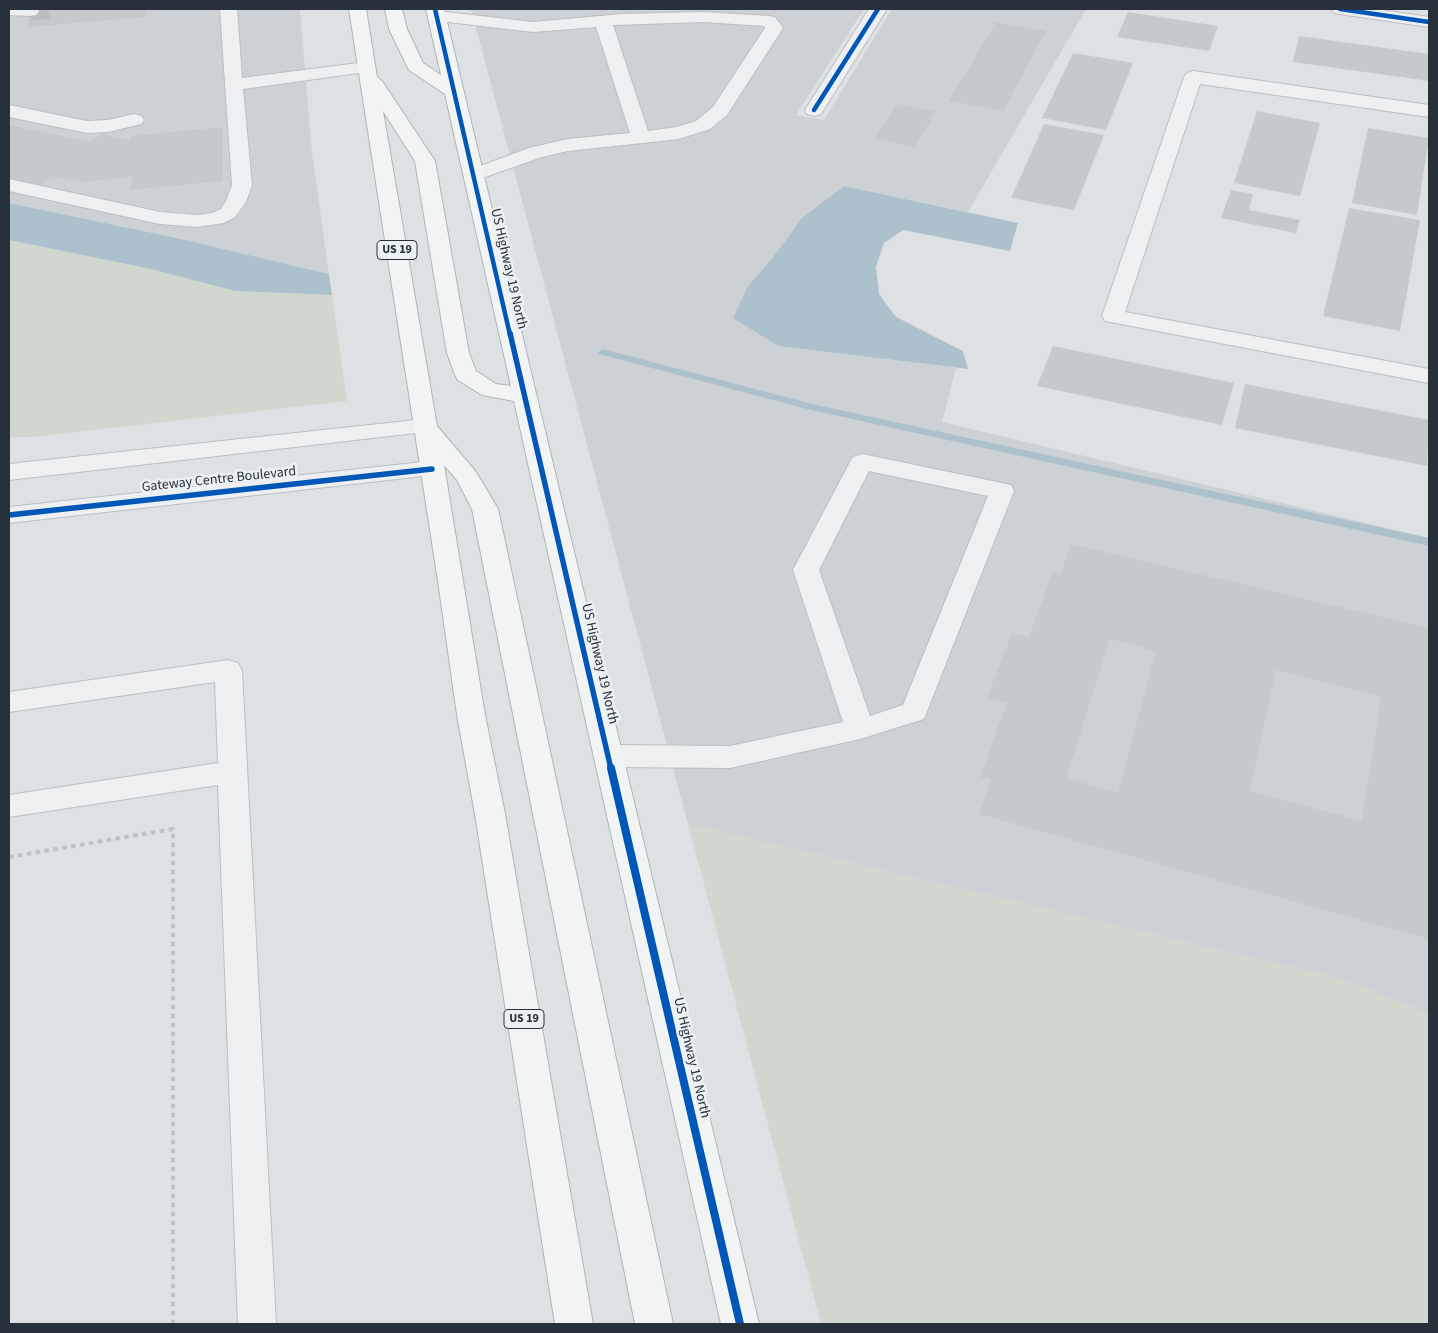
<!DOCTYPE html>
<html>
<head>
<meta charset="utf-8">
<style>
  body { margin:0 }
  #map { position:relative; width:1438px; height:1333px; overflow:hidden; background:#dee1e3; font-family:"Source Sans 3",sans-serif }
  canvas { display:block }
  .frame { position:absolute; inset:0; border:10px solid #27313b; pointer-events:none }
</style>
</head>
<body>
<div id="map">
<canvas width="1438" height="1333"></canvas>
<div class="frame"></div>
</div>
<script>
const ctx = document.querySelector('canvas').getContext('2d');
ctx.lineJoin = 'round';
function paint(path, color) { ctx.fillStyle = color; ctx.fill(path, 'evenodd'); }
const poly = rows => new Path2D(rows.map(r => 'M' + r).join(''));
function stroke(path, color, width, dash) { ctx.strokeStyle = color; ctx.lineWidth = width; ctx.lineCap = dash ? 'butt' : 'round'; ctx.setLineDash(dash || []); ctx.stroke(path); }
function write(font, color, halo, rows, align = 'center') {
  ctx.font = font + ' "Source Sans 3",sans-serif'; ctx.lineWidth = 5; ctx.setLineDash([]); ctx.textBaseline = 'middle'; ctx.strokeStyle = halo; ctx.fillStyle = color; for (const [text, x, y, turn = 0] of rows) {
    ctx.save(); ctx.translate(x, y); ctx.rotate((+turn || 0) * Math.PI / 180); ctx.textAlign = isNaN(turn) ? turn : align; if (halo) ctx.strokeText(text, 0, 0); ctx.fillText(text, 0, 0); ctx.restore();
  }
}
const built = poly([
  [9,9,300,9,312,153,329,274,177,238,9,203],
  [471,9,864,9,796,115,824,120,892,9,1086,9,968,212,844,186,774,256,748,286,772,342,778,346,956,368,942,422,1429,538,1429,1014,1342,979,688,824]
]);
const green = poly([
  [9,240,152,269,235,291,332,295,347,401,33,437,9,437],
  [688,824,1342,979,1429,1014,1429,1324,821,1324]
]);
const water = poly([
  [844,186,1018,223,1010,251,903,230,884,243,876,267,879,294,896,317,963,351,968,369,778,346,733,318,748,286,774,256,802,218],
  [9,203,177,238,329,274,332,295,235,291,151,269,9,240]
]);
const stream = poly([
  [603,349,812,404,1429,538,1429,546,811,410,599,354,598,352,603,349]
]);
const building = poly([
  [30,9,146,9,146,17,28,27],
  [1128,12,1218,26,1209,51,1117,37],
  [996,22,1046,31,1003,111,949,101],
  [1299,36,1429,54,1429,81,1293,62],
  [1073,53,1133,63,1106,130,1042,118],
  [896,104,936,111,915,147,875,139],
  [1257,111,1320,123,1300,196,1234,183],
  [1044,124,1104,135,1074,210,1011,198],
  [9,125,91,142,102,134,130,140,131,136,223,127,223,181,130,190,132,177,90,181,87,183,52,176,38,186,9,180],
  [1368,128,1429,138,1417,215,1352,203],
  [1231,190,1253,194,1249,210,1300,220,1296,233,1221,218],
  [1349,208,1420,220,1400,331,1323,316],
  [1053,346,1234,383,1222,425,1037,386],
  [1245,384,1429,420,1427,466,1235,428],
  [1071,544,1429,628,1429,939,979,814,991,780,980,777,1007,703,987,698,1012,633,1029,637,1052,573,1060,575],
  [1110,639,1156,651,1118,793,1066,778],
  [1276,670,1381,697,1362,821,1250,791]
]);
const minorTunnel = poly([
  [30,11,51,9]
]);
const path = poly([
  [9,857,173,829,173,1324]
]);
const minor = poly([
  [9,9,37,9,39,11,36,15,30,16,9,15,9,9],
  [220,9,237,9,242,78,366,62,372,63,375,67,372,71,366,72,243,89,252,185,246,202,235,217,224,223,197,227,160,224,9,191,9,179,160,212,197,215,212,213,221,209,226,201,232,185,220,9],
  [869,9,887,9,821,114,814,116,807,114,805,110,869,9],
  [1331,9,1374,9,1429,17,1429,27,1340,14,1334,13,1331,9],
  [437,11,533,22,622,14,703,12,769,16,775,17,783,28,727,115,710,129,679,139,568,151,542,157,474,181,467,179,464,175,467,171,529,148,568,139,630,133,596,27,533,32,431,20,428,16,431,12,437,11],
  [703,22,764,26,765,28,713,107,696,121,676,127,648,131,613,25,703,22],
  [1193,71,1429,105,1429,117,1200,84,1125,312,1429,369,1429,383,1105,321,1102,316,1184,77,1187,73,1193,71],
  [9,105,87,121,108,120,134,114,141,116,144,120,141,124,108,132,87,133,9,117,9,105],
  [425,419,433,421,437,426,433,431,9,480,9,464,425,419],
  [862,454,1002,483,1011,485,1014,491,924,719,860,739,730,768,608,767,598,764,594,756,598,748,608,745,730,746,843,722,793,570,850,462,853,457,862,454],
  [869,471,988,496,903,705,870,716,819,570,869,471],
  [432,461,441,464,444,469,441,474,9,523,9,507,432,461],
  [228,660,238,663,242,670,276,1324,238,1324,218,785,9,817,9,795,218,763,215,682,9,712,9,692,228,660]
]);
const highway = poly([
  [349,9,366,9,377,77,382,81,435,161,469,353,476,371,496,384,511,386,445,94,409,70,389,29,385,9,402,9,407,29,423,63,441,75,426,9,444,9,759,1324,721,1324,514,401,482,395,458,380,455,375,447,353,415,161,383,111,437,426,476,472,498,509,673,1324,635,1324,472,509,457,480,444,465,485,715,505,814,593,1324,555,1324,475,814,457,715,438,581,349,9]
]);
const cyclewayFar2 = poly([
  [435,9,510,335],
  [1340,9,1429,22],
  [814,110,878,9]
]);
const cyclewayFar1 = poly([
  [510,333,611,769],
  [9,515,432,469]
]);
const cycleway = poly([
  [611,768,740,1324]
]);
const shields = [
  [397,250,40],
  [524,1019,40]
];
const shieldNames = [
  ["US 19",397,250],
  ["US 19",524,1019]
];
const streetNames = [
  ["US Highway 19 North",508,269,77],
  ["Gateway Centre Boulevard",219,480,-6],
  ["US Highway 19 North",599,664,77],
  ["US Highway 19 North",691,1058,77]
];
paint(built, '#ccd1d6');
paint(green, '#d0d7ce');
paint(water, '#adc1cd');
paint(stream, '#adc1cd');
paint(building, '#c6c9cb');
stroke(minorTunnel, '#b9bec1', 19, [19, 10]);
stroke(minor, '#bcbfc1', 2);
stroke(highway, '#b0b4b8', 2);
stroke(path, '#bdc1c3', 4, [4.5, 4.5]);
paint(minor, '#edeff0');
paint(highway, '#f2f4f4');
stroke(cyclewayFar2, '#0057b8', 4.5);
stroke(cyclewayFar1, '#0057b8', 5.5);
stroke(cycleway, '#0057b8', 8);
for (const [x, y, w] of shields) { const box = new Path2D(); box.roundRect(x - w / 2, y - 9.5, w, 19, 4); ctx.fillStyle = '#ebf0f3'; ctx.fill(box); stroke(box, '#27313b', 1); }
write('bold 12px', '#27313b', null, shieldNames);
write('14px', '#27313b', '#ebf0f3', streetNames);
</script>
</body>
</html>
